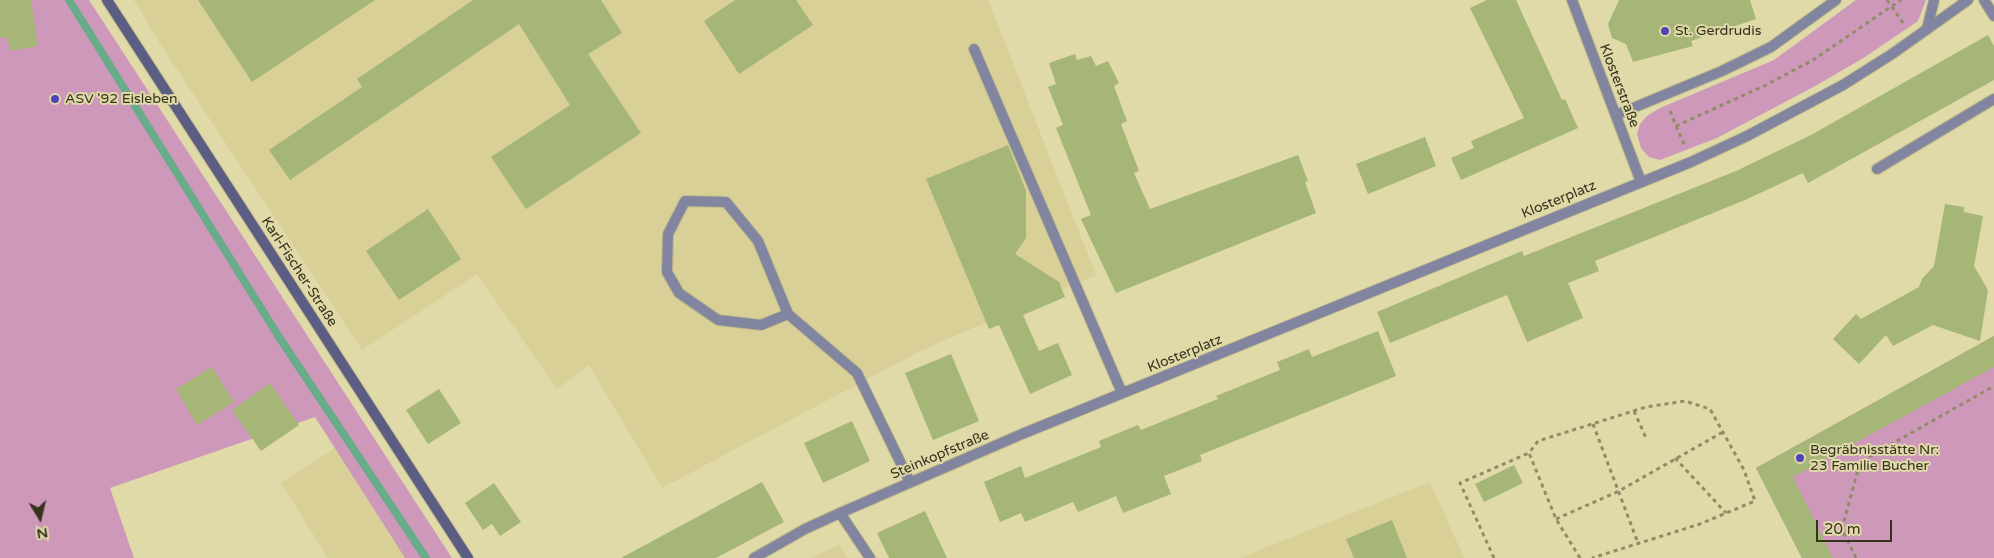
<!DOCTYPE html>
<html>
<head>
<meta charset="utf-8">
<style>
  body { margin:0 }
  #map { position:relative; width:1994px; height:558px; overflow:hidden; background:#e0d9a8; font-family:"Varela Round",sans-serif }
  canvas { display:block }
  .north { position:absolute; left:15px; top:493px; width:50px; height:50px; -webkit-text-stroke:4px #e0d9a8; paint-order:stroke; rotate:171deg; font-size:14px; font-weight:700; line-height:20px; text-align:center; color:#35321e }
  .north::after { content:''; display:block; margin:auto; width:18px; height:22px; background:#35321e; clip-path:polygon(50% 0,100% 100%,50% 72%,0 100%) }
  .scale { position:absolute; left:1816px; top:520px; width:76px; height:22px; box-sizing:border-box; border:2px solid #35321e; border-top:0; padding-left:6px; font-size:15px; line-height:18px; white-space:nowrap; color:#35321e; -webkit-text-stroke:4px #e0d9a8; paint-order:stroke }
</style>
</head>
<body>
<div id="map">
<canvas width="1994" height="558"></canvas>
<div class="north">N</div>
<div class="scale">20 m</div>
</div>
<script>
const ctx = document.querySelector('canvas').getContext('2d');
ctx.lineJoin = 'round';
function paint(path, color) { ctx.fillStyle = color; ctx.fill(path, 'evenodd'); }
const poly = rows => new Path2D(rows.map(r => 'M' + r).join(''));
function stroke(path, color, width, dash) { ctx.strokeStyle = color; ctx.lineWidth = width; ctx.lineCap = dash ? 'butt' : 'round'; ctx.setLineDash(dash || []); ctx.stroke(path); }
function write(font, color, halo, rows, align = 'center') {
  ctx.font = font + ' "Varela Round",sans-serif'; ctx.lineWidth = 4; ctx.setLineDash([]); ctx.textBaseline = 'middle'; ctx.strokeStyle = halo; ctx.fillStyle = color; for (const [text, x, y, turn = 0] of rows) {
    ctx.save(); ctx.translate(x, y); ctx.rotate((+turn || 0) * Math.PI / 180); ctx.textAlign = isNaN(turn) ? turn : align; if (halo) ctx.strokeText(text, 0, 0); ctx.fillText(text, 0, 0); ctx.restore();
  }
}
const built = poly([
  [134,0,988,0,1096,275,922,350,662,488,589,365,557,389,477,274,362,350,157,39],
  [335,448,405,558,328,558,281,483],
  [1430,482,1464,558,1240,558],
  [839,544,847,558,811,558]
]);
const green = poly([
  [0,0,89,0,452,558,405,558,315,417,110,488,134,558,0,558],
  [1856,0,1926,0,1918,21,1865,57,1817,85,1717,138,1660,160,1649,157,1641,148,1637,134,1640,124,1647,116,1660,108,1774,60],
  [1994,336,1994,558,1802,558,1756,468]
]);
const stream = poly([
  [69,0,279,337,426,558]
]);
const building = poly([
  [0,0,31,0,38,46,10,51,7,37,0,38],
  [198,0,375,0,252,82],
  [473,0,601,0,622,33,588,54,641,133,526,209,491,157,570,105,519,24,290,180,269,150,362,87,357,79],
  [735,0,796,0,813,25,739,74,704,21],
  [1487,0,1516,0,1562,100,1565,99,1578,128,1461,180,1451,158,1474,148,1471,141,1524,118,1470,8],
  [1619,0,1750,0,1756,19,1691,41,1693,46,1633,62,1626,44,1612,38,1608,24],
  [1988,35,1994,46,1994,80,1808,183,1803,173,1745,200,1595,261,1599,271,1568,283,1583,318,1527,342,1507,295,1390,343,1377,312,1522,251,1524,256,1736,171,1811,135],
  [1075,54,1077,60,1091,56,1096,66,1108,61,1119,83,1114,86,1127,121,1121,124,1139,171,1134,173,1150,209,1298,155,1308,181,1305,182,1316,213,1116,293,1081,219,1091,215,1056,128,1063,125,1048,87,1056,84,1049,63],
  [1425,137,1436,166,1368,194,1356,164],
  [1008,145,1026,191,1026,238,1015,254,1059,282,1065,297,1023,315,1039,351,1058,343,1072,375,1030,394,999,325,989,329,926,179],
  [1945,204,1964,207,1964,212,1983,216,1974,266,1988,290,1980,341,1933,325,1893,346,1886,335,1859,364,1833,339,1856,314,1861,319,1919,287,1922,279,1934,266],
  [428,209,461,259,399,300,366,251],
  [1378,331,1396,376,1200,455,1202,461,1164,476,1171,494,1123,513,1116,496,1078,512,1073,502,1025,522,1021,513,1000,522,984,482,1021,466,1025,478,1101,447,1099,441,1138,425,1141,430,1218,399,1216,396,1280,370,1277,362,1309,349,1312,357],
  [1994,336,1994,367,1793,477,1833,558,1802,558,1756,468],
  [951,354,979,421,933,440,905,373],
  [212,367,234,402,197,425,176,389],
  [270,383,299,425,261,451,232,410],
  [439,389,461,423,428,444,406,410],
  [852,421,870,461,823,483,804,443],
  [1514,465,1523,483,1484,502,1475,484],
  [762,482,784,522,716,558,621,558],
  [494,483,521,522,500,536,492,524,483,530,465,503],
  [925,511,947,558,889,558,877,533],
  [1392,520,1407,558,1354,558,1346,539]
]);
const path = poly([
  [1887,0,1904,24],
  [1670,111,1676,126,1766,85,1813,60,1901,0],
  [1676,126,1685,146],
  [1634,411,1647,440],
  [1593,424,1638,543],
  [1675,458,1726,513],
  [1556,519,1619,491,1723,432],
  [1494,558,1460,483,1529,453],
  [1580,558,1556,519,1529,453,1538,441,1646,407,1685,401,1710,409,1744,470,1755,501,1700,524,1592,558],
  [1856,558,1842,529,1860,462,1994,386]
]);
const lane = poly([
  [1927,29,1934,0],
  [974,49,1122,393],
  [1616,115,1722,71,1771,47,1836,0],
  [1877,169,1994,99],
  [788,314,761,325,718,320,679,293,667,272,668,234,685,201,726,202,758,241,788,314,857,373,910,482]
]);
const street = poly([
  [1572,0,1641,182],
  [1984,0,1994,16],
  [840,513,870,558],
  [754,558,805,529,840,513,1022,434,1691,162,1747,136,1843,85,1892,54,1968,0]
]);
const secondary = poly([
  [107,0,468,558]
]);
const markers = [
  [1665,31,5,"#4e43ba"],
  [55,99,5,"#4e43ba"],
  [1800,458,5,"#4e43ba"]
];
const poiNames = [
  ["St. Gerdrudis",1675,31],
  ["ASV '92 Eisleben",65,99],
  ["Begräbnisstätte Nr:",1810,450],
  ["23 Familie Bucher",1810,466]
];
const streetNames = [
  ["Klosterstraße",1619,86,69],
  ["Klosterplatz",1559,200,-22],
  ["Karl-Fischer-Straße",299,272,57],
  ["Klosterplatz",1185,354,-22],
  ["Steinkopfstraße",940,455,-23]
];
paint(built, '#d8d097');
paint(green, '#cd98b9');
stroke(stream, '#68ac8a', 8);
paint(building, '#a5b677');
stroke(lane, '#beb88c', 12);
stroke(street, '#beb88c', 12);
stroke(secondary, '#beb88c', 12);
stroke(path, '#918c68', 3, [4, 4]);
stroke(lane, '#82859f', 10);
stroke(street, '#82859f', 10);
stroke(secondary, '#5b5d82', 10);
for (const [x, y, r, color] of markers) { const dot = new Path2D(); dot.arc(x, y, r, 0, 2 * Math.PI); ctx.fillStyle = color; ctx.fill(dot); stroke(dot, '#e0d9a8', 2); }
write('14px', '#35321e', '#e0d9a8', poiNames, 'left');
write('14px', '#35321e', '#e0d9a8', streetNames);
</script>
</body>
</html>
